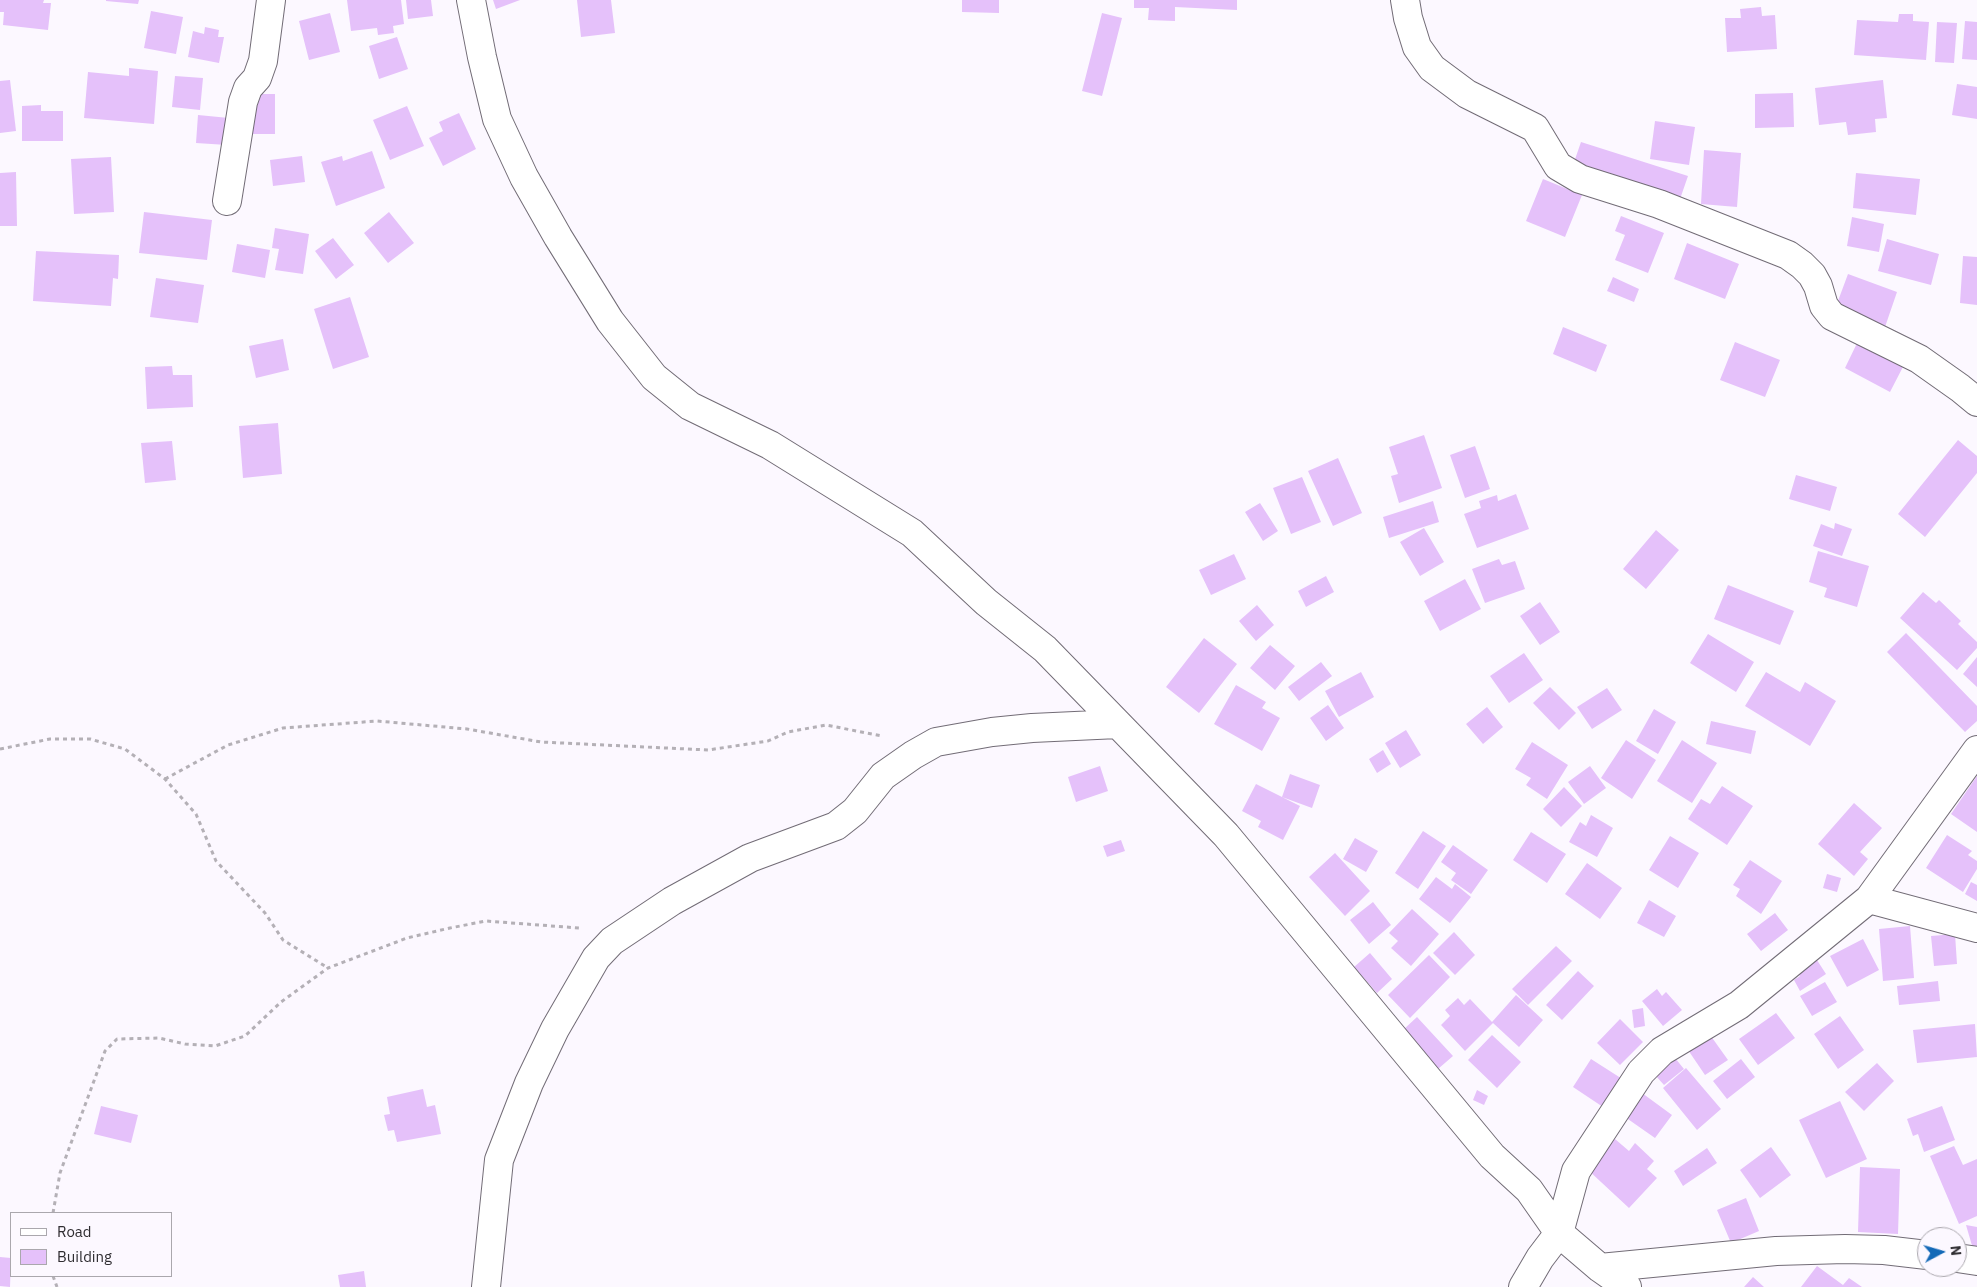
<!DOCTYPE html>
<html>
<head>
<meta charset="utf-8">
<style>
  body { margin:0 }
  #map { position:relative; width:1977px; height:1287px; overflow:hidden; background:#fcf8ff; font-family:"IBM Plex Sans",sans-serif }
  canvas { display:block }
  .legend { position:absolute; left:10px; top:1212px; width:162px; height:65px; box-sizing:border-box; background:#fcf8ff; border:1px solid #aaa7ad; margin:0; padding:6px 9px; list-style:none; font-size:15px; color:#2f2d31 }
  .legend li { display:flex; align-items:center; gap:10px; height:25px }
  .legend b { width:25px; border:1px solid #aaa7ad }
  .north { position:absolute; left:1917px; top:1227px; width:50px; height:50px; box-sizing:border-box; background:#fcf8ff; border:1px solid #aaa7ad; border-radius:50%; rotate:84deg; font-size:14px; font-weight:700; line-height:20px; text-align:center; color:#2f2d31 }
  .north::after { content:''; display:block; margin:auto; width:18px; height:22px; background:#1369b7; clip-path:polygon(50% 0,100% 100%,50% 72%,0 100%) }
</style>
</head>
<body>
<div id="map">
<canvas width="1977" height="1287"></canvas>
<ul class="legend">
<li><b style="height:6px;background:#fff"></b>Road</li>
<li><b style="height:14px;background:#e5c1fa"></b>Building</li>
</ul>
<div class="north">N</div>
</div>
<script>
const ctx = document.querySelector('canvas').getContext('2d');
ctx.lineJoin = 'round';
function paint(path, color) { ctx.fillStyle = color; ctx.fill(path, 'evenodd'); }
const poly = rows => new Path2D(rows.map(r => 'M' + r).join(''));
function stroke(path, color, width, dash) { ctx.strokeStyle = color; ctx.lineWidth = width; ctx.lineCap = dash ? 'butt' : 'round'; ctx.setLineDash(dash || []); ctx.stroke(path); }
const building = poly([
  [0,0,44,0,43,3,51,3,48,30,3,25,4,12,0,12],
  [106,0,139,0,138,4,106,1],
  [347,0,401,0,404,24,393,26,394,33,378,35,377,28,351,31],
  [406,0,431,0,433,16,408,19],
  [493,0,520,0,496,9],
  [577,0,611,0,615,33,581,37],
  [962,0,999,0,999,13,962,12],
  [1134,0,1237,0,1237,10,1175,7,1175,21,1148,20,1149,8,1134,8],
  [1761,7,1762,16,1775,15,1777,49,1727,52,1725,18,1741,18,1740,9],
  [151,11,183,17,176,54,144,48],
  [330,13,340,52,309,60,299,21],
  [1102,13,1122,18,1102,96,1082,91],
  [1899,14,1913,14,1913,21,1929,22,1926,60,1854,55,1857,20,1898,22],
  [1965,21,1977,22,1977,60,1962,59],
  [1937,22,1957,23,1954,63,1935,62],
  [205,27,219,30,218,37,224,37,219,63,188,57,193,31,204,34],
  [397,37,408,69,379,79,369,46],
  [129,68,158,71,154,124,84,118,88,72,129,76],
  [175,76,203,78,200,110,172,107],
  [10,80,16,131,0,133,0,81],
  [1883,80,1887,118,1875,119,1876,132,1848,135,1846,122,1819,125,1815,88],
  [1957,84,1977,87,1977,119,1952,115],
  [1793,93,1794,127,1755,128,1755,94],
  [250,94,275,94,275,134,250,134],
  [41,105,41,111,63,111,63,141,22,141,22,106],
  [407,106,424,146,390,160,373,120],
  [459,113,476,149,443,166,429,138,443,131,439,122],
  [198,115,229,118,227,145,196,143],
  [1655,121,1695,127,1689,165,1650,159],
  [1581,142,1688,176,1679,202,1572,168],
  [1704,150,1741,153,1737,207,1701,204],
  [372,151,385,188,336,206,321,162,342,156,343,161],
  [302,156,305,182,273,186,270,160],
  [111,157,114,212,74,214,71,159],
  [16,172,17,226,0,226,0,173],
  [1856,173,1920,179,1916,215,1853,208],
  [1543,179,1582,195,1565,237,1526,221],
  [144,212,212,220,207,260,139,253],
  [389,212,414,243,388,263,364,233],
  [1621,216,1664,233,1648,273,1615,260,1625,235,1615,231],
  [1852,217,1884,224,1879,252,1847,246],
  [275,228,309,234,303,274,275,270,279,249,272,248],
  [333,238,354,265,336,279,315,251],
  [1887,239,1939,254,1931,285,1878,271],
  [1687,243,1739,264,1725,299,1674,279],
  [237,244,270,250,265,278,232,272],
  [36,251,119,255,118,279,113,278,111,306,33,301],
  [1963,256,1977,257,1977,305,1960,303],
  [1848,274,1897,292,1885,327,1835,309],
  [1613,277,1639,289,1634,302,1607,291],
  [156,278,204,285,198,323,150,317],
  [350,297,369,357,333,369,314,309],
  [1563,327,1607,345,1596,372,1553,354],
  [1860,337,1906,361,1890,392,1845,368],
  [283,339,289,370,256,378,249,346],
  [1735,342,1780,360,1765,397,1720,380],
  [172,366,173,375,192,375,193,407,147,409,145,367],
  [278,423,282,474,243,478,239,426],
  [1424,435,1442,488,1399,503,1391,476,1398,474,1389,447],
  [1958,440,1977,456,1977,473,1925,537,1898,514],
  [172,441,176,480,145,483,141,443],
  [1475,446,1490,489,1465,498,1450,455],
  [1338,458,1362,513,1333,526,1308,471],
  [1796,475,1837,487,1830,511,1789,499],
  [1302,477,1321,522,1291,534,1273,488],
  [1516,494,1529,529,1477,548,1464,514,1481,508,1479,501,1497,495,1498,501],
  [1433,501,1439,522,1389,538,1383,517],
  [1260,503,1278,531,1263,541,1245,512],
  [1835,523,1852,529,1842,556,1813,546,1821,524,1834,529],
  [1424,528,1444,562,1420,576,1400,542],
  [1656,530,1679,550,1646,589,1623,569],
  [1818,551,1869,566,1857,607,1824,597,1827,588,1809,582],
  [1234,554,1246,579,1211,595,1199,570],
  [1499,559,1502,565,1515,561,1525,589,1485,603,1472,569],
  [1326,576,1334,592,1306,607,1298,591],
  [1465,579,1481,609,1440,631,1424,601],
  [1728,585,1794,611,1780,645,1714,619],
  [1923,592,1936,603,1939,600,1961,621,1958,624,1977,642,1977,648,1957,670,1900,618],
  [1540,602,1560,632,1540,645,1520,616],
  [1257,605,1274,625,1256,641,1239,621],
  [1906,633,1977,706,1977,721,1965,732,1887,652],
  [1708,634,1754,662,1736,692,1690,663],
  [1204,638,1237,664,1199,713,1166,687],
  [1270,645,1295,666,1275,690,1250,668],
  [1524,653,1543,680,1509,703,1490,676],
  [1977,657,1977,687,1963,674],
  [1321,662,1332,676,1299,701,1288,687],
  [1361,672,1374,697,1339,717,1325,691],
  [1766,672,1800,692,1805,682,1836,701,1810,746,1745,706],
  [1236,685,1266,702,1262,708,1280,718,1262,751,1214,724],
  [1550,687,1576,713,1559,730,1533,703],
  [1607,688,1622,710,1592,729,1577,707],
  [1328,705,1344,728,1326,741,1310,718],
  [1487,707,1503,727,1483,744,1466,724],
  [1654,709,1676,722,1658,754,1636,741],
  [1711,721,1756,731,1751,754,1706,744],
  [1406,730,1421,755,1400,768,1385,743],
  [1626,740,1656,760,1632,799,1601,778],
  [1682,740,1717,763,1692,803,1657,781],
  [1532,742,1568,765,1547,799,1526,785,1531,778,1515,769],
  [1383,750,1391,764,1377,773,1369,759],
  [1100,766,1108,791,1076,802,1068,777],
  [1590,766,1606,788,1584,804,1568,782],
  [1290,774,1320,785,1312,808,1282,797],
  [1977,776,1977,832,1951,814],
  [1256,784,1300,806,1283,840,1258,827,1261,821,1242,811],
  [1722,786,1753,806,1727,845,1688,819,1701,799,1710,804],
  [1564,787,1582,806,1561,827,1543,809],
  [1854,803,1882,828,1860,852,1868,859,1854,876,1818,844],
  [1591,815,1613,828,1597,857,1569,842,1580,822,1586,826],
  [1423,831,1446,846,1418,889,1395,873],
  [1531,832,1566,854,1547,883,1513,860],
  [1947,835,1972,851,1968,855,1977,861,1977,869,1963,892,1926,868],
  [1670,836,1699,853,1678,888,1649,870],
  [1355,838,1378,851,1366,872,1343,859],
  [1121,840,1125,851,1107,857,1103,846],
  [1453,845,1488,870,1471,894,1451,880,1456,873,1441,862],
  [1335,853,1370,891,1345,916,1309,877],
  [1750,860,1782,881,1761,914,1736,896,1740,889,1733,885],
  [1587,863,1622,888,1600,919,1565,894],
  [1827,874,1841,878,1837,892,1823,888],
  [1436,877,1452,889,1455,884,1471,897,1450,923,1419,899],
  [1971,882,1977,885,1977,901,1965,894],
  [1649,900,1676,916,1664,937,1637,923],
  [1373,902,1391,925,1369,944,1350,920],
  [1412,909,1439,934,1411,966,1391,948,1398,941,1389,933],
  [1775,913,1788,930,1761,951,1747,934],
  [1910,926,1914,978,1883,981,1879,929],
  [1454,932,1475,955,1455,975,1433,953],
  [1955,934,1957,964,1934,966,1931,936],
  [1863,939,1879,970,1847,987,1830,956],
  [1556,946,1572,961,1528,1005,1512,989],
  [1370,953,1392,979,1377,993,1354,967],
  [1429,955,1450,977,1410,1018,1388,995],
  [1815,957,1826,974,1800,991,1794,980,1800,976,1796,970],
  [1578,971,1594,986,1562,1020,1546,1005],
  [1938,981,1940,1001,1899,1005,1897,986],
  [1825,982,1837,1002,1812,1016,1800,996],
  [1657,989,1662,996,1666,992,1682,1010,1663,1026,1642,1001],
  [1516,995,1543,1020,1519,1047,1493,1023,1465,1051,1441,1025,1450,1016,1445,1010,1458,998,1464,1005,1470,999,1492,1022],
  [1643,1008,1645,1026,1634,1028,1632,1010],
  [1776,1013,1795,1038,1758,1065,1739,1039],
  [1840,1016,1864,1050,1838,1069,1814,1034],
  [1417,1017,1453,1056,1438,1069,1403,1030],
  [1620,1019,1643,1042,1620,1065,1597,1043],
  [1975,1024,1977,1057,1917,1063,1913,1030],
  [1708,1032,1728,1060,1705,1075,1686,1047],
  [1492,1035,1521,1062,1497,1088,1468,1060],
  [1675,1058,1684,1069,1664,1085,1655,1075],
  [1591,1059,1627,1082,1609,1111,1573,1087],
  [1741,1059,1755,1077,1727,1099,1713,1081],
  [1877,1063,1894,1081,1864,1111,1845,1092],
  [1686,1068,1721,1109,1697,1130,1663,1088],
  [423,1089,427,1107,435,1105,441,1134,397,1142,394,1130,388,1131,384,1115,390,1114,387,1097],
  [1477,1090,1488,1096,1484,1105,1473,1100],
  [1642,1093,1672,1115,1655,1138,1625,1117],
  [1840,1101,1867,1159,1826,1178,1799,1120],
  [101,1106,138,1115,131,1143,94,1134],
  [1942,1106,1955,1140,1924,1152,1918,1134,1913,1136,1907,1119],
  [1615,1139,1629,1151,1635,1143,1654,1161,1647,1169,1657,1178,1629,1208,1587,1169],
  [1954,1146,1963,1165,1977,1159,1977,1216,1959,1224,1930,1156],
  [1771,1147,1791,1175,1760,1198,1740,1170],
  [1707,1148,1717,1163,1683,1186,1674,1171],
  [1860,1167,1900,1169,1898,1234,1858,1232],
  [1746,1198,1759,1231,1731,1243,1717,1210],
  [1966,1225,1977,1227,1977,1249,1973,1249],
  [0,1257,11,1258,10,1287,0,1286],
  [1817,1266,1843,1285,1849,1278,1862,1287,1801,1287],
  [364,1271,366,1287,340,1287,338,1275],
  [1753,1277,1764,1287,1744,1287]
]);
const path = poly([
  [0,749,50,739,90,739,125,749,165,779,196,814,216,861,265,913,283,940,328,968],
  [165,779,228,745,283,728,377,721,467,729,541,742,708,750,768,741,788,732,826,725,882,736],
  [53,1213,60,1173,105,1051,117,1039,159,1038,185,1044,215,1046,245,1036,281,1002,328,968,407,938,450,928,486,921,579,928],
  [53,1276,57,1287]
]);
const minor = poly([
  [471,0,482,57,497,119,524,177,558,237,610,321,654,377,690,406,770,445,912,533,986,602,1045,649,1226,835,1492,1156,1529,1190,1559,1233,1600,1268,1627,1287],
  [1405,0,1408,18,1417,47,1432,68,1467,94,1535,128,1558,166,1580,179,1659,204,1788,255,1802,265,1812,275,1818,286,1824,306,1832,316,1919,359,1960,388,1977,402],
  [227,201,243,102,248,88,257,78,263,61,271,0],
  [1869,899,1977,928],
  [1957,1258,1977,1261],
  [1600,1268,1776,1251,1845,1249,1884,1250,1927,1255],
  [486,1287,499,1160,529,1083,555,1029,596,958,612,941,672,901,750,858,836,826,855,811,883,776,913,755,936,742,992,732,1032,728,1118,724],
  [1523,1287,1540,1258,1559,1233,1576,1171,1641,1072,1662,1051,1739,1005,1869,899,1977,750]
]);
paint(building, '#e5c1fa');
stroke(minor, '#726c76', 30);
stroke(path, '#b4b0b6', 3, [4, 4]);
stroke(minor, '#fff', 28);
</script>
</body>
</html>
